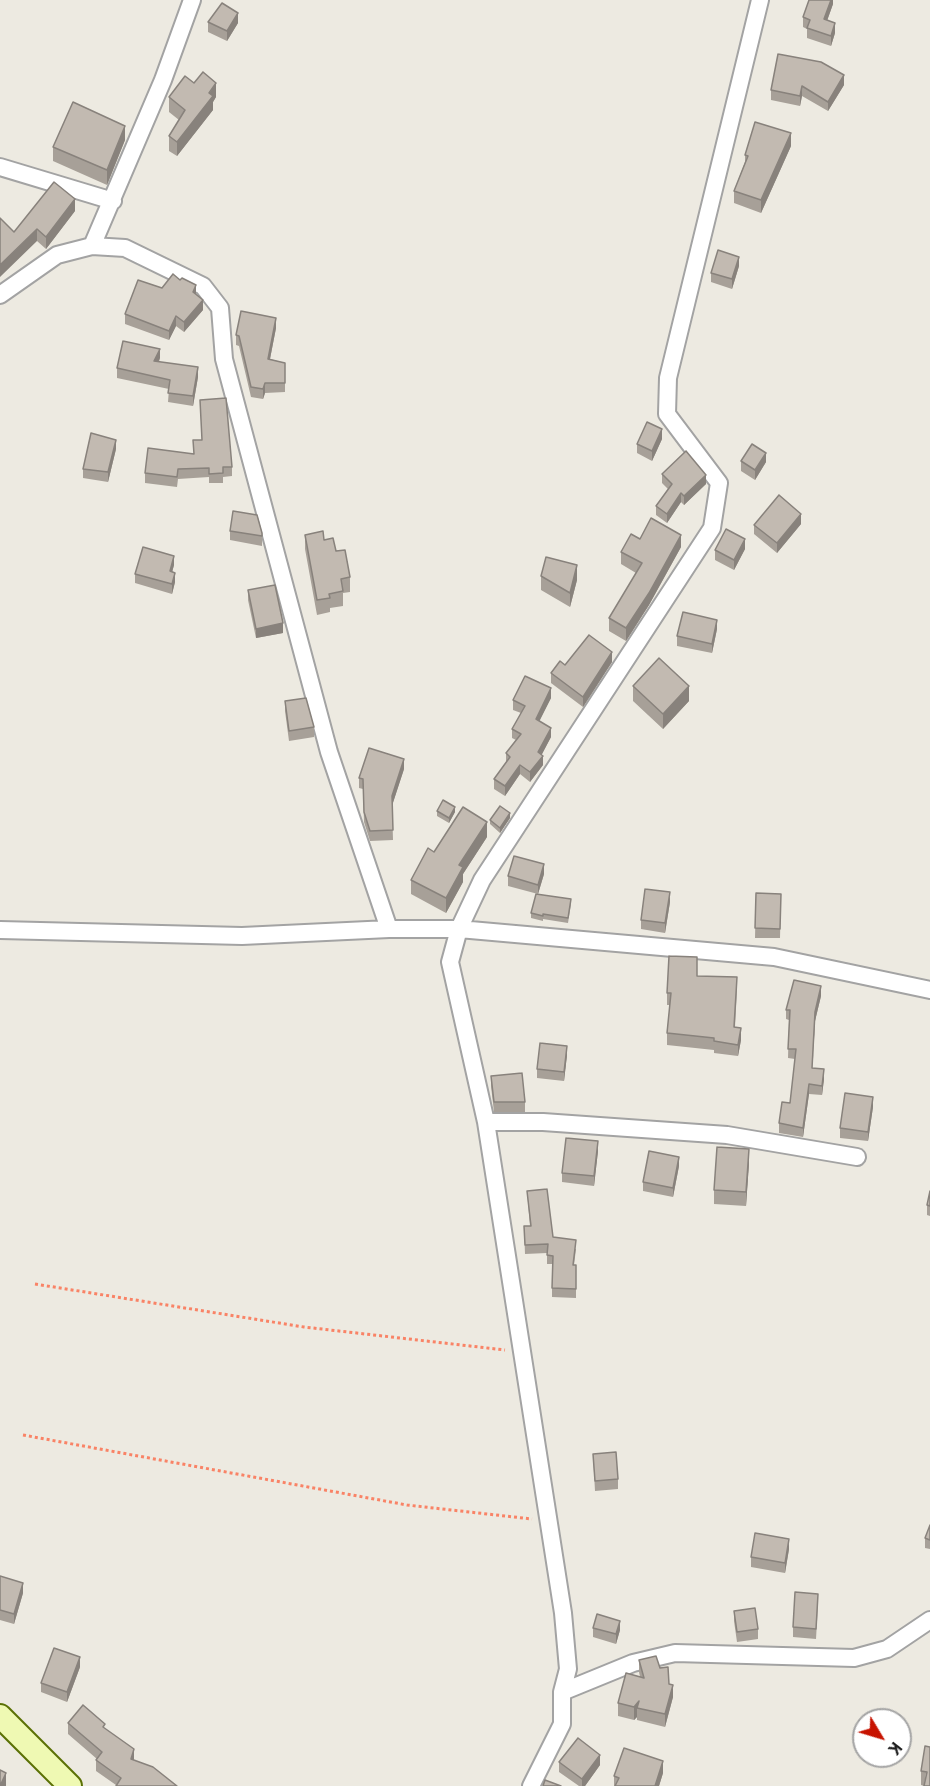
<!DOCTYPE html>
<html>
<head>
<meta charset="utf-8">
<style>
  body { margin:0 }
  #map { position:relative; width:930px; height:1786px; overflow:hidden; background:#edeae1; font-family:Roboto,sans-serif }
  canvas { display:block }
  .north { position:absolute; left:852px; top:1708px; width:60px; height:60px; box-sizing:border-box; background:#fff; border:2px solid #a4a4a4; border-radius:50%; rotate:128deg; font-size:16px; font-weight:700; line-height:24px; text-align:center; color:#1c1c1c }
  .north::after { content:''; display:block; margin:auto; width:21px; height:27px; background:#c71300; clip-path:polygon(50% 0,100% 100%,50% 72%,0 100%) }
</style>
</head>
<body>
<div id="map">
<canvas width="930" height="1786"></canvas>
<div class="north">K</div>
</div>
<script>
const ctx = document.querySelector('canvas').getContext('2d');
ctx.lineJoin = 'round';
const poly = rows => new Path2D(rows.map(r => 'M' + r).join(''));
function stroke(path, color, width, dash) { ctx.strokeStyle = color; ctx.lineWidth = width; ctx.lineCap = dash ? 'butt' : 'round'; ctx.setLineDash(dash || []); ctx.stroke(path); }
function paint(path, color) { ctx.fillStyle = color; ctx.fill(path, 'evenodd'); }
const path = poly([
  [35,1284,304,1327,505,1350],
  [23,1435,407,1505,532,1519]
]);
const street = poly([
  [0,167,113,201],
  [92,246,163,80,192,0],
  [0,295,57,255,92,246,125,248,203,286,220,308,224,359,329,752,389,929],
  [0,930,242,936,389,929,459,929,774,957,930,990],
  [486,1122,543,1122,727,1135,857,1157],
  [562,1692,633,1663,675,1653,854,1658,887,1649,930,1620],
  [531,1786,562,1724,562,1692,568,1669,563,1613,486,1122,450,962,459,929,482,880,712,528,719,483,667,414,668,378,760,0]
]);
const secondary = poly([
  [0,1716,70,1786]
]);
const wall = poly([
  [833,0,833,4,827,21,835,33,831,46,807,38,807,29,803,27,803,17],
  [208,22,238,23,227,41,208,32],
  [778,54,844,85,828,111,802,96,800,106,771,100,771,90],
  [194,83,216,97,213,102,213,110,177,156,169,151,169,136,179,120,169,112,169,97],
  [125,140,107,185,53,161,53,147],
  [791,146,761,213,734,203,734,191,745,162,745,155],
  [75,211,46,249,37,241,14,232],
  [739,266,732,289,711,282,711,273],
  [162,288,196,295,203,310,184,332,176,326,169,340,125,324,125,314],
  [276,328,270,359,285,363,285,392,265,393,263,399,251,397,239,346,236,345,236,335],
  [160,358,159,362,198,377,193,406,168,402,169,389,117,378,117,368],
  [200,400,232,467,232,476,223,477,223,483,209,483,209,477,178,479,177,487,145,483,145,473,194,454,202,440],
  [662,439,652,461,637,453,637,444],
  [116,449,108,482,83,478,83,469],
  [741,461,766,462,755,480,741,471],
  [662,474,706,484,684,505,681,502,667,523,656,515,656,506,668,489,662,483],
  [801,524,777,553,754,534,754,525],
  [230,531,262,533,262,546,230,540],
  [305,535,336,551,350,577,350,592,343,593,343,606,330,608,330,612,317,615,305,549],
  [640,539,681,547,649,605,626,641,609,631,609,618,636,573,621,564,621,552],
  [745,549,734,570,715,560,715,550],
  [174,565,172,572,175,582,172,594,135,583,135,574],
  [541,576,577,580,570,607,541,590],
  [248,590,283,633,256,638,248,600],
  [717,629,712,653,677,646,677,636],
  [612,662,583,707,551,683,551,673,565,665],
  [633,686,689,701,663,729,633,701],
  [551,698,539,721,551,737,541,755,543,765,530,782,520,774,505,796,494,789,494,779,506,763,506,753,516,740,512,738,512,729,521,713,513,710,513,700],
  [285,701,314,727,314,737,289,741,285,711],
  [404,769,392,805,393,840,370,841,364,822,363,789,359,788,359,778],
  [437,811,455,812,449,823,437,816],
  [510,818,500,833,490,824,490,820],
  [487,837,463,874,463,882,446,913,411,894,411,880,434,852],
  [544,874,538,894,508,886,508,876],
  [756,893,781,894,780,938,755,938],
  [670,902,665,933,641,929,641,920],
  [571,904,568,923,543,919,543,921,531,918,531,913],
  [697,976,737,989,735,1027,741,1040,738,1056,714,1053,714,1050,667,1045,667,1033,670,1005,667,1005,667,993],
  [821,996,815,1021,812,1068,824,1079,822,1095,809,1094,803,1137,779,1133,779,1123,790,1103,795,1059,788,1058,789,1020,786,1019,786,1010],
  [567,1055,564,1081,537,1078,537,1069],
  [491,1076,525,1102,525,1112,494,1112,491,1086],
  [873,1107,868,1141,840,1138,840,1128],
  [598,1151,594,1186,562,1182,562,1173],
  [749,1163,746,1206,714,1204,714,1190],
  [679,1166,673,1197,643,1191,643,1182],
  [527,1191,553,1237,576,1249,574,1265,576,1265,576,1298,552,1297,552,1264,547,1264,547,1253,525,1254,524,1226,530,1226],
  [930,1191,930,1216,927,1215,927,1205],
  [593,1454,618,1479,618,1489,595,1491],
  [930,1525,930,1549,925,1548,925,1538],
  [789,1549,785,1573,751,1567,751,1557],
  [0,1576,23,1593,14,1624,0,1620],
  [818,1604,816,1639,793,1637,793,1627],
  [734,1611,758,1629,758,1639,737,1642,734,1621],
  [593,1628,620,1630,616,1644,593,1637],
  [639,1660,660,1668,669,1684,673,1697,665,1727,637,1720,637,1717,634,1720,618,1716,618,1703,640,1677,639,1672],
  [80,1667,67,1702,41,1692,41,1683],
  [68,1723,105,1729,134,1760,116,1785,96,1771,96,1760,97,1759,68,1734],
  [930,1747,924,1786,921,1785,921,1771],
  [559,1762,600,1765,585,1786,579,1786,559,1772],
  [663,1773,659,1786,614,1786,614,1776]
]);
const shadedWall = poly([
  [831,0,833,0,833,4,824,29,824,19],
  [238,13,238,23,227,41,227,31],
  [835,23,835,33,831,46,831,36],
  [844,75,844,85,828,111,828,102],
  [216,83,216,97,213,102,213,110,177,156,177,142],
  [802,86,802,96,800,106,800,96],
  [125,126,125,140,107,185,107,170],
  [791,133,791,146,761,213,761,200],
  [75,199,75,211,46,249,46,237],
  [37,229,37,241,0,277,0,265],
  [739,257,739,266,732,289,732,279],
  [196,285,196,294,193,302,193,292],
  [203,300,203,310,184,332,184,322],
  [176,316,176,326,169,340,169,331],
  [276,318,276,328,268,369,268,359],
  [160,349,160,358,154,371,154,361],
  [198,367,198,377,193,406,193,396],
  [265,383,265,393,263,399,263,389],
  [662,429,662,439,652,461,652,451],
  [116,440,116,449,108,482,108,472],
  [766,453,766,462,755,480,755,470],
  [706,475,706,484,684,505,684,496],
  [681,493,681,502,667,523,667,514],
  [801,514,801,524,777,553,777,543],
  [681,535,681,547,649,605,626,641,626,628],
  [745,539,745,549,734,570,734,560],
  [174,556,174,565,170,580,170,571],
  [577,565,577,580,570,607,570,593],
  [175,573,175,582,172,594,172,584],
  [717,620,717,629,712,653,712,644],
  [283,623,283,633,256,638,256,629],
  [612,652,612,662,583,707,583,697],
  [689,686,689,701,663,729,663,714],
  [551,688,551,698,536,728,536,719],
  [551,728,551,737,538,762,538,752],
  [543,756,543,765,530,782,530,772],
  [404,759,404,769,392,806,392,796],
  [520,765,520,774,505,796,505,786],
  [455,807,455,812,449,823,449,818],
  [510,813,510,818,500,833,500,828],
  [487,822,487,837,463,874,463,882,446,913,446,898,459,865],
  [544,864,544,874,538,894,538,885],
  [670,892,670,902,665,933,665,923],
  [821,986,821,996,815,1021,812,1078,815,1012],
  [741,1028,741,1040,738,1056,738,1045],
  [567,1046,567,1055,564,1081,564,1072],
  [824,1069,824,1079,822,1095,822,1086],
  [809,1084,809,1094,803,1137,803,1128],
  [873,1097,873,1107,868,1141,868,1132],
  [598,1141,598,1151,594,1186,594,1176],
  [749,1149,749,1163,746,1206,746,1192],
  [679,1157,679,1166,673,1197,673,1188],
  [789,1539,789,1549,785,1573,785,1563],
  [23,1583,23,1593,14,1624,14,1614],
  [620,1621,620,1630,616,1644,616,1634],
  [80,1657,80,1667,67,1702,67,1692],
  [673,1685,673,1697,665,1727,665,1714],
  [639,1701,637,1708,637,1717,634,1720,634,1707],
  [134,1749,134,1760,131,1759],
  [600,1755,600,1765,585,1786,582,1786,582,1779],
  [663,1761,663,1773,659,1786,655,1786],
  [6,1773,6,1786,0,1786]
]);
const building = poly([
  [809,0,831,0,824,19,835,23,831,36,807,28,810,20,803,17,809,0],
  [222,3,238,13,227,31,208,22,222,3],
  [778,54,821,62,844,75,828,102,802,86,800,96,771,90,778,54],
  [203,72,216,83,209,93,213,96,177,142,169,136,185,110,169,97,185,76,194,83,203,72],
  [73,102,125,126,107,170,53,147,73,102],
  [755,122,791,133,761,200,734,191,748,156,745,155,755,122],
  [54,182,75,199,46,237,37,229,0,265,0,218,14,232,54,182],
  [718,250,739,257,732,279,711,273,718,250],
  [173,274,180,280,182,278,196,285,193,292,203,300,184,322,176,316,169,331,125,314,138,280,162,288,173,274],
  [241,311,276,318,268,359,285,363,285,383,265,383,263,389,251,387,239,336,236,335,241,311],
  [123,341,160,349,154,361,198,367,193,396,168,393,170,380,117,368,123,341],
  [226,398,232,467,223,467,223,473,209,474,209,468,178,469,177,477,145,473,148,448,194,454,193,440,202,440,200,400,226,398],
  [647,422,662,429,652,451,637,444,647,422],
  [91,433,116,440,108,472,83,469,91,433],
  [752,444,766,453,755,470,741,461,752,444],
  [686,451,706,475,684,496,681,493,667,514,656,506,672,484,662,474,686,451],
  [779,495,801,514,777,543,754,525,779,495],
  [233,511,257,515,262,533,262,536,230,531,233,511],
  [651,518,681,535,649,593,626,628,609,618,642,563,621,552,631,534,640,539,651,518],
  [726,529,745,539,734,560,715,550,726,529],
  [323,531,324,540,333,538,336,551,345,550,350,577,341,579,343,591,329,594,330,598,317,600,305,535,323,531],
  [143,547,174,556,170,571,175,573,172,584,135,574,143,547],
  [546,557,577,565,570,593,541,576,546,557],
  [275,585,283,623,256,629,248,590,275,585],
  [683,612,717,620,712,644,677,636,683,612],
  [589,635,612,652,583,697,551,673,560,661,565,665,589,635],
  [659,658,689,686,663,714,633,686,659,658],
  [525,676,551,688,536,719,551,728,538,752,543,756,530,772,520,765,505,786,494,779,510,757,506,753,521,734,512,729,525,706,513,700,525,676],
  [306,698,314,727,289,731,285,701,306,698],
  [369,748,404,759,392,796,393,830,370,831,364,812,363,779,359,778,369,748],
  [443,800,455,807,449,818,437,811,443,800],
  [500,806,510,813,500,828,490,820,500,806],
  [463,807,487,822,459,865,463,867,446,898,411,880,428,848,434,852,463,807],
  [514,856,544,864,538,885,508,876,514,856],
  [645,889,670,892,665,923,641,920,645,889],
  [756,893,781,894,780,929,755,928,756,893],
  [536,894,571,899,568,918,543,914,543,916,531,913,536,894],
  [669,956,697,957,697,976,737,977,734,1027,741,1028,738,1045,714,1041,714,1038,667,1033,671,993,667,993,669,956],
  [794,980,821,986,815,1012,812,1068,824,1069,822,1086,809,1084,803,1128,779,1123,782,1102,790,1103,796,1049,788,1049,790,1010,786,1010,794,980],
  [540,1043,567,1046,564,1072,537,1069,540,1043],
  [522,1073,525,1102,494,1102,491,1076,522,1073],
  [845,1093,873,1097,868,1132,840,1128,845,1093],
  [566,1138,598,1141,594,1176,562,1173,566,1138],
  [717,1147,749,1149,746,1192,714,1190,717,1147],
  [649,1151,679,1157,673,1188,643,1182,649,1151],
  [547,1189,553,1237,576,1240,573,1265,576,1265,576,1289,552,1288,553,1256,547,1255,548,1244,525,1245,524,1226,531,1226,527,1191,547,1189],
  [930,1191,930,1206,927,1205,930,1191],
  [616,1452,618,1479,595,1481,593,1454,616,1452],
  [930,1525,930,1540,925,1538,930,1525],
  [755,1533,789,1539,785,1563,751,1557,755,1533],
  [0,1576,23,1583,14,1614,0,1610,0,1576],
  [795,1592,818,1594,816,1629,793,1627,795,1592],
  [755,1608,758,1629,737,1632,734,1611,755,1608],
  [597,1614,620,1621,616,1634,593,1628,597,1614],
  [54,1648,80,1657,67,1692,41,1683,54,1648],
  [656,1656,660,1668,668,1667,669,1684,673,1685,665,1714,637,1708,639,1701,634,1707,618,1703,626,1673,644,1678,639,1660,656,1656],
  [83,1705,105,1724,103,1727,134,1749,131,1759,153,1767,177,1786,116,1786,121,1778,96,1760,102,1752,68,1723,83,1705],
  [578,1738,600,1755,582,1779,559,1762,578,1738],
  [925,1746,930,1747,930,1786,924,1786,927,1772,921,1771,925,1746],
  [624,1748,663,1761,655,1786,615,1786,619,1778,614,1776,624,1748],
  [0,1770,6,1773,0,1786,0,1770],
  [545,1780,561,1786,543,1786,545,1780]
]);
stroke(street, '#a3a3a3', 20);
stroke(secondary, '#5b7105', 26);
stroke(path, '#f98366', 3, [3, 3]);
stroke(street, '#fff', 16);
stroke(secondary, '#eff9b3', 22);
paint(wall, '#a7a098');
paint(shadedWall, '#88827c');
paint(building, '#c2bab1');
stroke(building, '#88827c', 1.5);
</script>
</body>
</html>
